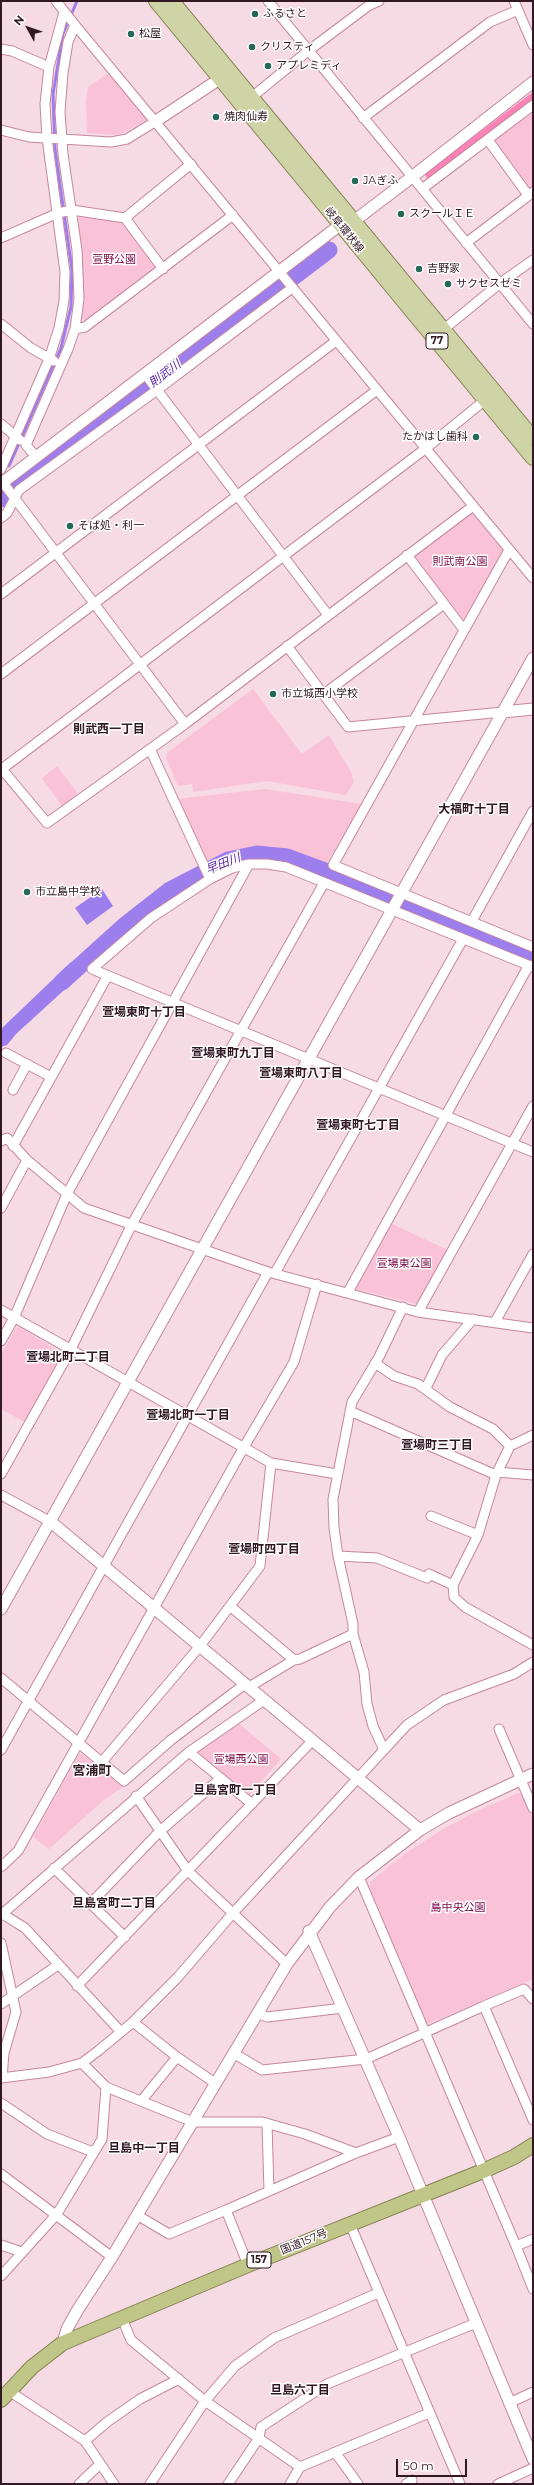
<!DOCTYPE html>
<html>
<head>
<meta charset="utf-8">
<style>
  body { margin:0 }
  #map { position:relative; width:534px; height:2485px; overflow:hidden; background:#f6dae4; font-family:Montserrat,sans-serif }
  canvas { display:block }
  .frame { position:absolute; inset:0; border:2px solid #311823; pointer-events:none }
  .north { position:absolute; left:8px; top:8px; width:40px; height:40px; -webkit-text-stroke:3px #fff; paint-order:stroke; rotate:310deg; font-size:11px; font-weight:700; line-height:16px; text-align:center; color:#311823 }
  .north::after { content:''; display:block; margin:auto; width:14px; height:18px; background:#311823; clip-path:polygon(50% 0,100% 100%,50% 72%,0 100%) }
  .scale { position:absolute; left:396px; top:2459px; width:71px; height:18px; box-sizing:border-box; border:2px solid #311823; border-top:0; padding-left:5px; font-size:12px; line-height:14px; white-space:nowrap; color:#311823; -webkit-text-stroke:3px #fff; paint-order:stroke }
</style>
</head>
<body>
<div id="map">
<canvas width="534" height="2485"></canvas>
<div class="frame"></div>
<div class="north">N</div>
<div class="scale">50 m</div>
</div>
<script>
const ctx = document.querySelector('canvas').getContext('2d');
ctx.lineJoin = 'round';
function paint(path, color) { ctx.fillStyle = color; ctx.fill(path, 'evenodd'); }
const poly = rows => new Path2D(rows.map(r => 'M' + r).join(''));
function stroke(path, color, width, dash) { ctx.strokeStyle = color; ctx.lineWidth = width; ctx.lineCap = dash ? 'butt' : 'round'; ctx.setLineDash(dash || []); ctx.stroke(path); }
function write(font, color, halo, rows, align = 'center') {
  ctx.font = font + ' Montserrat,"Noto Sans JP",sans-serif'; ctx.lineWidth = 3; ctx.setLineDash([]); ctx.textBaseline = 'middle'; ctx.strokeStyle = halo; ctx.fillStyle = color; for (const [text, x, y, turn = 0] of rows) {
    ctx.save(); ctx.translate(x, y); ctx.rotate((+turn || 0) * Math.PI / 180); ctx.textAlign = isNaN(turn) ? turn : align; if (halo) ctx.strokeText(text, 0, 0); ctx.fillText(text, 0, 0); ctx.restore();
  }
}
const green = poly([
  [110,72,147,117,147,120,119,135,87,133,86,102,88,87],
  [533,112,533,187,530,189,493,140],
  [80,216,123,222,155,264,155,268,85,320,80,317,84,289,78,218],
  [470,514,474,515,502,549,502,552,466,618,462,619,415,558,417,554],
  [253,689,302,754,329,735,351,772,354,782,346,795,267,781,193,792,192,784,178,786,166,758,168,752],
  [57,766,79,795,63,808,42,778],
  [265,789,361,804,326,865,293,851,279,848,239,849,205,863,176,799],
  [390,1223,448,1250,417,1304,355,1289],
  [19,1327,63,1354,25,1422,1,1409,1,1354,15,1329],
  [237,1722,281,1759,245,1799,193,1753],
  [79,1754,82,1754,123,1787,104,1800,49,1849,33,1837],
  [518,1793,522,1794,533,1820,533,1979,427,2024,370,1888,370,1882,403,1855,443,1829,473,1813]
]);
const forest = poly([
  [533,92,533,100,427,180,425,173]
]);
const water = poly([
  [102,889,113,906,87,925,75,908],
  [71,962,85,971,16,1034,7,1045,1,1047,1,1029]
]);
const stream = poly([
  [9,466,61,348,71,307,72,270,55,149,53,94,63,34,77,1]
]);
const river = poly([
  [1,499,329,250],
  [62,982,124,926,170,890,228,860,257,854,287,857,333,874,533,959]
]);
const minor = poly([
  [268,1,533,324],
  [514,1,533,45],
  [75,25,533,578],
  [1,49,12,51,49,67],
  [252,97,308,51,368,6,379,1],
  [363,118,490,22,518,10],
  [1,130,29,137,111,142,127,139,156,121],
  [488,140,528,195],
  [422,189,533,105],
  [125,218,191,164],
  [1,238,58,213,72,210,125,218,163,269],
  [466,243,533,192],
  [1,324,31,348,54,361],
  [75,329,85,327,233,215],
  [443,330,499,284,533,260],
  [145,374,328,615],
  [1,424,20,440],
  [36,457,26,445,68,349,75,329,79,299,77,250,63,154,60,112,63,73,68,42,75,25,56,1],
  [1,469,49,359,59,328,64,301,65,272,47,138,45,104,49,67,64,12],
  [1,480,185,724],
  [1,518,7,513,19,490,157,390,292,288],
  [509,550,333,865,533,947],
  [407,555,464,630],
  [1,594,336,341],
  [287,646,348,727,503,712],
  [1,674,377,390],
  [324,694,444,604],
  [150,749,210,879],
  [1,768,47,823,185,724,473,506],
  [2,769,425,449,485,400],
  [472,921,533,811],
  [533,967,286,867,267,864,249,864,232,868,210,879,151,918,92,969,533,1152],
  [6,1053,51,1077],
  [13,1090,27,1064],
  [1,1141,7,1138,27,1160,84,1208,268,1272,418,1312,533,1328],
  [13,1146,107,977],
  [1,1208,27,1160],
  [275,1273,463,939],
  [348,1292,529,965],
  [1,1310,271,1463,337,1474],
  [418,1312,533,1106],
  [495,1322,533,1254],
  [1,1341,14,1318,67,1194,249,864],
  [375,1363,394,1376,418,1384,450,1407,493,1429,510,1446],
  [426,1388,442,1355,473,1319],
  [350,1411,496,1475],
  [533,1435,510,1446,496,1475,478,1535,453,1585,454,1597,465,1607,533,1645],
  [497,1472,533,1475],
  [1,1474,71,1349,132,1224,324,883],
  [1,1495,51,1522],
  [431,1516,478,1535],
  [338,1556,377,1558,427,1578,429,1574,453,1585],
  [230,1606,294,1660,249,1687],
  [294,1660,300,1659,353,1634],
  [1,1678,124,1781,171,1740,245,1684],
  [499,1729,533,1808],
  [1,1750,268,1272],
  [384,1750,373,1726,367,1704,364,1672,353,1634,353,1624,338,1556,334,1528,333,1499,352,1402,379,1357,403,1307],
  [189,1752,252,1804],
  [101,1763,200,1646,260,1566,271,1463],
  [136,1796,188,1871,287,1964],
  [1,1867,18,1851,244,1447,294,1362,317,1284],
  [54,1868,125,1937],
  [359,1877,516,2246,533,2239],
  [90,1904,160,1831,221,1778],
  [1,1913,25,1928,121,2032],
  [1,1915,189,1752,264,1700],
  [1,1943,16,2012,4,2053,2,2078],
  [77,1986,313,1740],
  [1,2004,58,1965],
  [484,2006,524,1989,533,1999],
  [257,2013,267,2017,343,2008],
  [133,2022,177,2057,215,2083],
  [233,2053,262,2070,366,2059,484,2006,533,2120],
  [82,2063,106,2087,193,2122,262,2122,305,2134,356,2153,226,2210],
  [1,2078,49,2072,82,2063,98,2051,133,2022,178,1977,233,1913,407,1725,444,1700,514,1674,533,1662],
  [142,2100,177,2057],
  [1,2103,47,2134,93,2152],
  [267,2123,269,2191],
  [356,2153,399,2137],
  [1,2174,112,2257],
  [137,2215,169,2234,226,2210,248,2265],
  [350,2224,460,2484],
  [1,2245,22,2252],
  [516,2246,533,2289],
  [1,2276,57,2214,102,2139,106,2087],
  [122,2318,131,2340,205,2401,300,2467],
  [9,2391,85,2441,114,2484],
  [509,2403,533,2392],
  [85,2441,107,2422,140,2399,179,2379],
  [335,2452,358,2484],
  [79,2484,100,2464],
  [150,2484,205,2401,235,2366,274,2338,378,2293],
  [228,2484,259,2438,261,2427,327,2384,476,2323],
  [290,2484,300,2467,429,2413],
  [406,2484,412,2480],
  [498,2484,533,2468]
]);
const tertiary = poly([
  [156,121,221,78],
  [1,484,340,225,354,221,412,177,533,82],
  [503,712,533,709],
  [51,1522,420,1830],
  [1,1609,533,658],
  [309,1931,399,2137,533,2459],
  [63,2343,67,2329,77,2311,112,2257,287,1964,330,1907,359,1877,420,1830,449,1813,533,1774]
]);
const primary = poly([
  [156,1,533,458],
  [172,1,533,438]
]);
const trunk = poly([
  [1,2400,32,2367,63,2343,248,2265,483,2171,514,2157,533,2145]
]);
const markers = [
  [255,14,4,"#266858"],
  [131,34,4,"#266858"],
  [252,47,4,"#266858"],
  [268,66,4,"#266858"],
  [216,117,4,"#266858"],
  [355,181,4,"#266858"],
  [401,214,4,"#266858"],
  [419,269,4,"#266858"],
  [448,284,4,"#266858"],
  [476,437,4,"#266858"],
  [70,526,4,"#266858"],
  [273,694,4,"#266858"],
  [27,892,4,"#266858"]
];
const shields = [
  [437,341,22],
  [259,2260,24]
];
const shieldNames = [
  ["77",437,341],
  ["157",259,2260]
];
const poiNames = [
  ["ふるさと",263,14],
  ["松屋",139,34],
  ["クリスティ",260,47],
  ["アプレミディ",276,66],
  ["焼肉仙寿",224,117],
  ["JAぎふ",363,181],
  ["スクールＩＥ",409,214],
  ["吉野家",427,269],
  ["サクセスゼミ",456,284],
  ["たかはし歯科",468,437,"right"],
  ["そば処・利一",78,526],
  ["市立城西小学校",281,694],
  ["市立島中学校",35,892]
];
const streetNames = [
  ["岐阜環状線",344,230,51],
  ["国道157号",304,2242,-22]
];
const parkNames = [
  ["萱野公園",114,260],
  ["則武南公園",460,562],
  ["萱場東公園",404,1264],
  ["萱場西公園",241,1760],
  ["島中央公園",458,1908]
];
const waterNames = [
  ["則武川",165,374,-37],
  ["早田川",223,864,-22]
];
const neighbourhoodNames = [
  ["則武西一丁目",109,729],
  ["大福町十丁目",474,809],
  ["萱場東町十丁目",144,1012],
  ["萱場東町九丁目",233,1053],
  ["萱場東町八丁目",301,1073],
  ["萱場東町七丁目",358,1125],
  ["萱場北町二丁目",68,1357],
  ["萱場北町一丁目",188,1415],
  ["萱場町三丁目",437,1445],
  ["萱場町四丁目",264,1549],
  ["旦島宮町一丁目",235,1790],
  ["旦島宮町二丁目",114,1903],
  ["旦島中一丁目",144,2148],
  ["旦島六丁目",300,2390]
];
const quarterNames = [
  ["宮浦町",92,1771]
];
paint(green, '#fac2d7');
paint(forest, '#fd82b7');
paint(water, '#9c7eed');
stroke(stream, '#9c7eed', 3);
stroke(river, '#9c7eed', 17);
stroke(minor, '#c6869f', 11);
stroke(tertiary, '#c6869f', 13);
stroke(primary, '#838051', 16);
stroke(trunk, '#838051', 16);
stroke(minor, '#fff', 9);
stroke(tertiary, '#fff', 11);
stroke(primary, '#cfd4a6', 14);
stroke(trunk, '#bfc688', 14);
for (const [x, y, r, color] of markers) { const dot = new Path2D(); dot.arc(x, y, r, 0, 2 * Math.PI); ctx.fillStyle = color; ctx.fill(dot); stroke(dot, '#fff', 1.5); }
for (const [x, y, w] of shields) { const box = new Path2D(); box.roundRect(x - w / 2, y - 8, w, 16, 3); ctx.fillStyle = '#fff'; ctx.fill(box); stroke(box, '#311823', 1); }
write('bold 10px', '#311823', null, shieldNames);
write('11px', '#311823', '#fff', poiNames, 'left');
write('11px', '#311823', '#fff', streetNames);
write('11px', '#7b0949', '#fff', parkNames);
write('italic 12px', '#5421a3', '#fff', waterNames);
write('bold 12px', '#311823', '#fff', neighbourhoodNames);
write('bold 13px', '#311823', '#fff', quarterNames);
</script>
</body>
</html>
